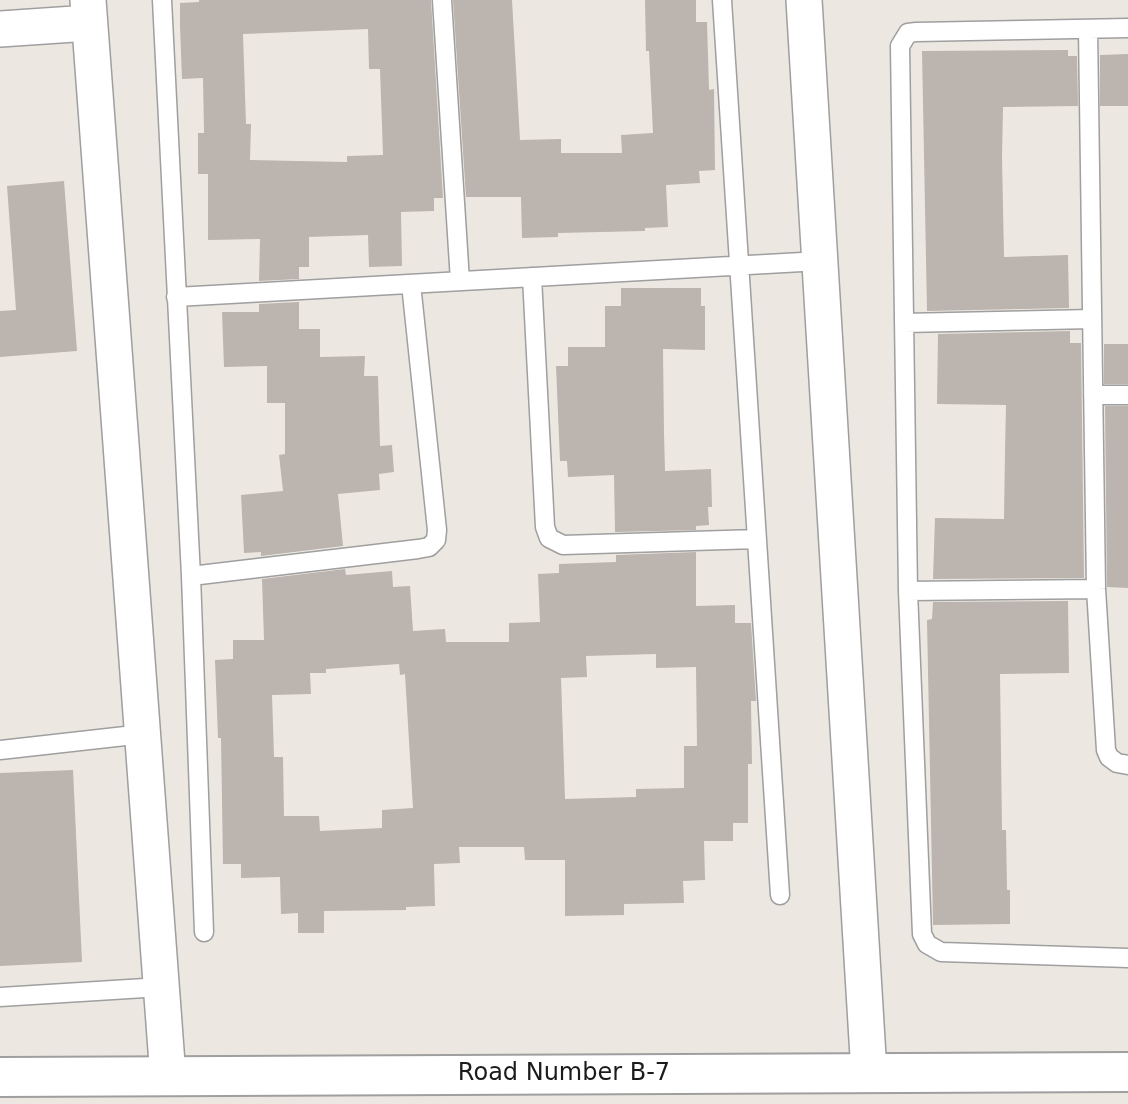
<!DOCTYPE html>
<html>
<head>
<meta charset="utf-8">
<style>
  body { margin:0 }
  canvas { display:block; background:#ece8e1 }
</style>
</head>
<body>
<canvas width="1128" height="1104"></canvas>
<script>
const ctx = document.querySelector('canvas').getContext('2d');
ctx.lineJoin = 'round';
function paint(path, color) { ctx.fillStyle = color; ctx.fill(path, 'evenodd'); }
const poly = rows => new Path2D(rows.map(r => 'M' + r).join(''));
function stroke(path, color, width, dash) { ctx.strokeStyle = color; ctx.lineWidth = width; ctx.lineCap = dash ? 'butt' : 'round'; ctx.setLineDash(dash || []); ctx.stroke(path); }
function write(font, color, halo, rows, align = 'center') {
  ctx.font = font + ' "DejaVu Sans",sans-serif'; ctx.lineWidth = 5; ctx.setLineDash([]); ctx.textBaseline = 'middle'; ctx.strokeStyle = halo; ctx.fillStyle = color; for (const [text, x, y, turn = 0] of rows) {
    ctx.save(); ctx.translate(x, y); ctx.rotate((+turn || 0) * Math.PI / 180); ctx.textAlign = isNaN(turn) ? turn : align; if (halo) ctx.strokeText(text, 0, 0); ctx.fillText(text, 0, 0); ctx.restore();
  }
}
const building = poly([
  [199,0,431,0,443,198,434,198,434,211,401,212,402,266,369,267,368,235,309,237,309,267,299,267,299,279,259,281,260,239,208,240,208,174,198,174,198,133,204,133,203,78,182,79,180,27,180,3,199,2],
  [368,29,369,69,380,69,383,155,347,156,347,162,250,160,251,124,246,124,243,34],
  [453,0,512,0,520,140,561,139,561,153,622,153,621,135,653,133,649,51,646,51,645,0,696,0,696,22,707,22,709,90,714,89,715,170,699,171,700,183,666,185,668,227,645,228,645,231,558,233,558,237,522,238,521,197,466,197],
  [1068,50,1068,56,1077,56,1078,106,1003,107,1002,158,1004,257,1068,255,1069,308,927,311,922,51],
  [1128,54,1128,106,1100,106,1100,55],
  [64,181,77,351,0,357,0,311,16,310,7,186],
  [621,288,701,288,701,306,705,306,705,350,663,349,664,433,665,471,711,469,712,507,708,507,709,525,696,526,696,530,615,532,614,475,568,477,567,461,560,461,556,366,568,366,568,347,605,347,605,306,621,306],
  [299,302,299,329,320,329,320,357,365,356,364,376,378,376,380,446,392,445,394,472,379,474,380,490,338,494,343,546,261,556,261,552,244,553,241,495,283,491,279,455,285,454,285,403,267,403,267,366,224,367,222,312,259,312,259,304],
  [1070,331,1070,343,1081,343,1084,578,933,579,935,518,1004,519,1005,451,1006,405,937,404,938,334],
  [1104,344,1128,344,1128,384,1104,384],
  [1105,406,1128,406,1128,588,1107,587],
  [696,552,696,606,735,605,735,623,751,623,756,701,751,701,752,764,748,764,748,823,733,823,733,841,704,841,705,880,683,881,684,903,624,904,624,915,565,916,565,860,525,860,524,847,459,847,460,863,434,864,435,906,406,907,406,910,324,911,324,933,298,933,298,913,281,914,280,877,241,878,241,864,223,864,221,738,218,738,215,660,233,659,233,640,264,640,262,579,345,569,346,575,392,571,393,587,410,586,413,631,445,629,446,642,509,642,509,623,540,622,538,574,559,573,559,564,616,562,616,555],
  [656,654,656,668,696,667,697,746,684,746,684,788,636,789,636,797,565,799,561,678,587,677,586,656],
  [399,664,400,675,405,674,413,808,382,810,382,828,320,831,319,816,284,816,283,757,274,757,272,695,311,694,310,673,326,673,326,669],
  [1068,601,1069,673,1000,674,1002,830,1006,830,1007,890,1010,890,1010,924,933,925,927,620,932,619,933,602],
  [73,770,82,962,0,966,0,773]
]);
const service = poly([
  [162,0,191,576,204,932],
  [442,0,460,281],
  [722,0,780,895],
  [1128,28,916,32,908,33,900,46,908,591,922,934,927,944,941,952,1128,958],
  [1088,29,1096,589,1106,750,1109,757,1117,763,1128,765],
  [532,277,545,527,549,538,563,545,757,539],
  [176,297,820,261],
  [904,323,1092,319],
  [1093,395,1128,395],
  [191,576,418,549,429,547,436,540,437,530,411,284],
  [908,591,1096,589],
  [0,750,143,734],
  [0,997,161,987]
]);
const minor = poly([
  [88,0,168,1077],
  [804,0,869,1073],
  [0,29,89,23]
]);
const tertiary = poly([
  [0,1077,1128,1072]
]);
const streetNames = [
  ["Road Number B-7",564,1074]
];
paint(building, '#bcb4ae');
stroke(service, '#9f9f9f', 21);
stroke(minor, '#9f9f9f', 38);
stroke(tertiary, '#9f9f9f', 42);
stroke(service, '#fff', 18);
stroke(minor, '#fff', 35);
stroke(tertiary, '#fff', 38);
write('24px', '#1b1b1b', '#fff', streetNames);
</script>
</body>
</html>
